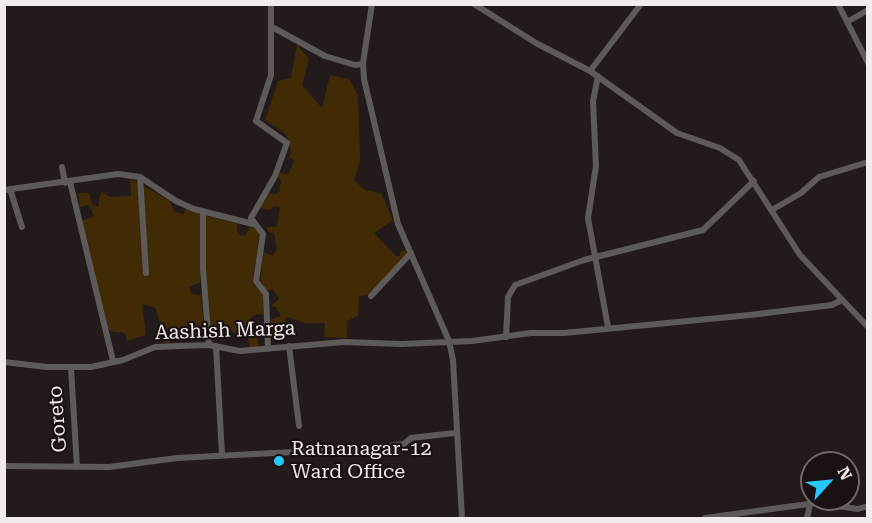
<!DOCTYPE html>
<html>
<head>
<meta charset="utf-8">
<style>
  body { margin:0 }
  #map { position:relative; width:872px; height:523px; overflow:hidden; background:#231b1b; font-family:"Roboto Serif",serif }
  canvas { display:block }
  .frame { position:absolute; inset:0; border:6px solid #f1ebeb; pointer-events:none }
  .north { position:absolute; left:800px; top:451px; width:60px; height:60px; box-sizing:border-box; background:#1a1212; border:2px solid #706969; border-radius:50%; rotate:63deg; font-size:16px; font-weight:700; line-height:24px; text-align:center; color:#f1ebeb }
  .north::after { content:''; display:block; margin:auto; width:21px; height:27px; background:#26c9fe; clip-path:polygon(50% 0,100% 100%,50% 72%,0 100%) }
</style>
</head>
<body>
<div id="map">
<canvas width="872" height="523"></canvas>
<div class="frame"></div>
<div class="north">N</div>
</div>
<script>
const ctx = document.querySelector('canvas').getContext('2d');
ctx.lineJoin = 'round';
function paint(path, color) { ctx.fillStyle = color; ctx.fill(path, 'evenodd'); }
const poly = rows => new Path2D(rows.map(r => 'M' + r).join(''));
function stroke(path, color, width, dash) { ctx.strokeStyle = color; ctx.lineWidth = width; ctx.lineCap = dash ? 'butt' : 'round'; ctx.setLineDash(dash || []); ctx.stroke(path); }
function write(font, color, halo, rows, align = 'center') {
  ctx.font = font + ' "Roboto Serif",serif'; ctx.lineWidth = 4.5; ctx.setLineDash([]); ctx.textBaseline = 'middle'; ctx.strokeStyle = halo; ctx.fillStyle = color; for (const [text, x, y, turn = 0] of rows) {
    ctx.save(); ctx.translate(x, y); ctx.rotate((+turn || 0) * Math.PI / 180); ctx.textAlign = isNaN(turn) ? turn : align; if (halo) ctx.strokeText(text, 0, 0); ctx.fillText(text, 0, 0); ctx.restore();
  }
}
const green = poly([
  [297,45,309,59,302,85,322,108,330,75,349,79,358,96,360,161,354,180,365,190,381,193,393,220,374,233,396,256,400,256,400,252,405,250,408,256,368,295,359,296,358,316,347,321,347,338,324,337,325,323,304,323,288,317,285,320,286,335,271,335,270,320,281,316,276,307,271,306,279,299,273,289,266,291,260,285,263,252,273,256,277,249,274,233,268,232,267,227,277,227,280,207,274,206,270,210,259,208,270,193,278,194,281,182,278,176,280,172,288,175,294,161,289,157,291,153,286,134,265,120,278,81,291,78],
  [130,179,169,200,175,212,184,214,185,209,201,213,200,282,189,287,192,294,201,295,204,328,188,330,181,342,178,332,168,331,170,343,164,343,156,308,142,304,146,335,127,341,125,333,109,331,82,221,94,216,89,205,80,207,78,193,89,193,92,204,98,207,101,191,109,197,131,196],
  [205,216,237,223,237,231,240,235,245,236,251,226,260,232,253,278,254,285,264,293,263,315,256,314,250,318,252,334,257,337,259,347,250,347,248,339,231,331,220,328,219,335,211,335,207,313]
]);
const minor = poly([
  [372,4,363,63,364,79,398,224,449,341,453,360,462,518],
  [474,4,536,43,590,71,677,133,720,148,739,160,800,255,868,327],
  [838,4,868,63],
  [847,22,868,10],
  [272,27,325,56,355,65,363,64],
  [590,71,641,4],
  [598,76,593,101,596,166,588,218,608,327],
  [62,167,65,183],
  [140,177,146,273],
  [70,182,113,361],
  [10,189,22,227],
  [4,190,118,174,140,177,176,201,194,209,253,224],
  [772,210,801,193,819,177,868,162],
  [203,211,203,269,209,345],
  [371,296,411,253],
  [506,337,508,297,515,285,584,260,703,230,754,181],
  [216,346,222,455],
  [289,346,299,426],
  [268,349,266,294,256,281,263,234,251,218,275,176,287,143,256,121,271,75,271,4],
  [4,362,47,367,91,367,123,360,155,347,180,346,209,345,240,351,344,342,402,344,472,341,531,333,564,333,750,315,832,305,842,300],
  [71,368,77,467],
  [4,466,109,467,177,458,372,448,404,444,411,438,455,433],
  [705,518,816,503,858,509,868,506],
  [807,518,810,505]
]);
const markers = [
  [279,461,6,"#26c9fe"]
];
const streetNames = [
  ["Aashish Marga",225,331,-2],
  ["Goreto",58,419,-94]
];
const poiNames = [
  ["Ratnanagar-12",291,449],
  ["Ward Office",291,472]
];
paint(green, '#412b05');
stroke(minor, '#5e5a59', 6);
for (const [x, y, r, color] of markers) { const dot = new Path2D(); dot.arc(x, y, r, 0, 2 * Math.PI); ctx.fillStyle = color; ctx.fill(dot); stroke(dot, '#1a1212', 2); }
write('20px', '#f1ebeb', '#1a1212', streetNames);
write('20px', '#f1ebeb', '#1a1212', poiNames, 'left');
</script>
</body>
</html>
